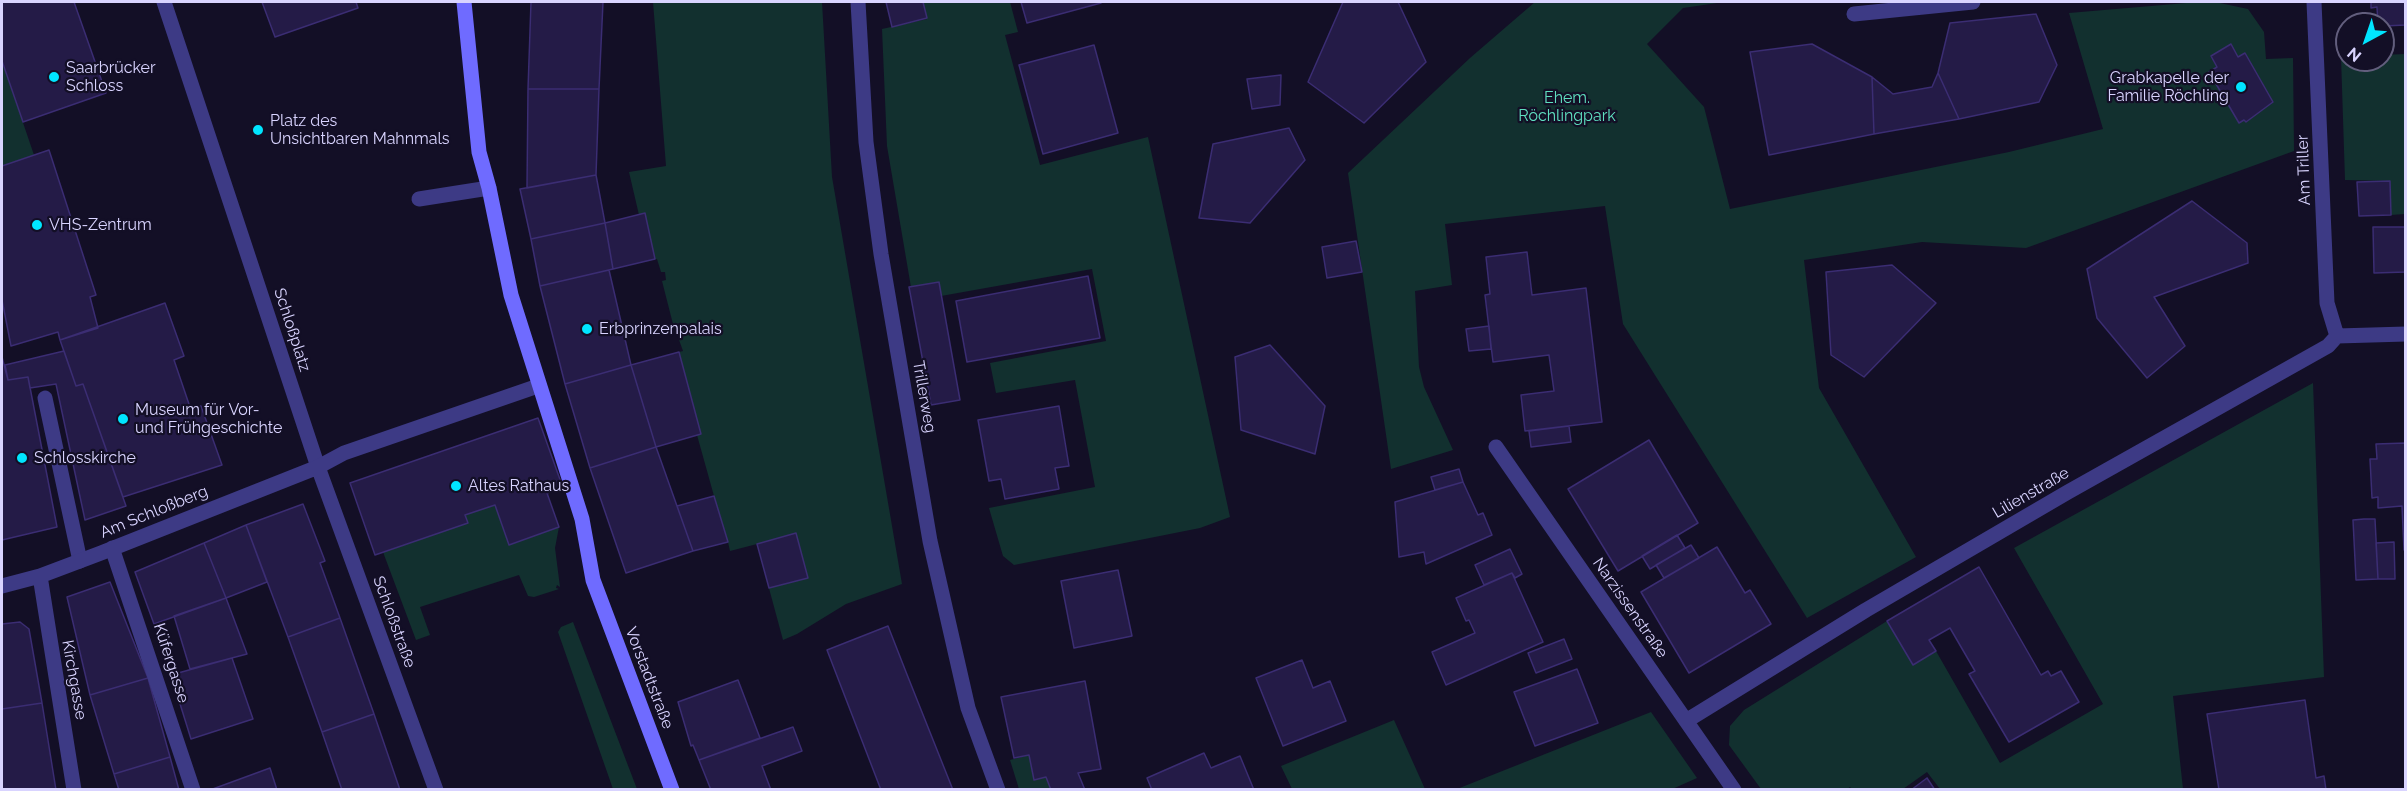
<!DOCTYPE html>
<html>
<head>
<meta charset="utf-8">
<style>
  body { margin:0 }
  #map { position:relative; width:2407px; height:791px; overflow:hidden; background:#130f26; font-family:Raleway,sans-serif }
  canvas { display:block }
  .frame { position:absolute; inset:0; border:3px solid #d9d4ff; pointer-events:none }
  .north { position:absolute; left:2335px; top:12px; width:60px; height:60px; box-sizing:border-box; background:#130f26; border:2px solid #625e7d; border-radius:50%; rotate:220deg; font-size:16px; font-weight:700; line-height:24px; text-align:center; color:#d9d4ff }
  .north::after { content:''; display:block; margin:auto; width:21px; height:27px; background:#00e5ff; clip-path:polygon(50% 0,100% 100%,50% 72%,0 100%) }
</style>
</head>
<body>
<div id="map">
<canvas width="2407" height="791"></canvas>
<div class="frame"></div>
<div class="north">N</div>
</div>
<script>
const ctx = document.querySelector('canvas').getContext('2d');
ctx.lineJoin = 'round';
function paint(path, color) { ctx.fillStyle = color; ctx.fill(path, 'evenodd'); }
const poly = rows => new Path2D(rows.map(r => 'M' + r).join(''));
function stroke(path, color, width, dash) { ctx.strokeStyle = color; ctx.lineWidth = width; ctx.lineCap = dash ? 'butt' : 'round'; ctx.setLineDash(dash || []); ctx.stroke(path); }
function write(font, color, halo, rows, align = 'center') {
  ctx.font = font + ' Raleway,sans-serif'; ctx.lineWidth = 4.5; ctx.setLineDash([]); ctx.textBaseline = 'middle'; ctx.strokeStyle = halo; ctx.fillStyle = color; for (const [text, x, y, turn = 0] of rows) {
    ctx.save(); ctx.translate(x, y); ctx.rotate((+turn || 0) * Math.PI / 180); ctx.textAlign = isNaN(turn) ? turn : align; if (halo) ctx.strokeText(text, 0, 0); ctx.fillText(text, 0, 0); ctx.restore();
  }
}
const green = poly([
  [653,2,822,2,832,177,902,584,846,604,797,634,783,640,757,544,730,551,728,542,693,551,677,506,714,496,697,435,656,447,631,365,683,351,678,337,682,336,680,327,674,328,662,281,666,280,665,272,661,272,657,259,613,269,605,223,639,215,629,172,666,166],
  [923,2,1010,2,1018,32,1005,35,1040,165,1148,137,1230,517,1200,528,1014,565,1003,556,989,508,1095,487,1075,380,996,393,990,363,1106,341,1092,269,941,296,960,400,931,405,887,146,882,29,927,19],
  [1535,2,1724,2,1683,8,1647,44,1704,107,1730,209,2009,152,2103,129,2069,13,2198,2,2215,2,2248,9,2264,32,2266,59,2293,58,2294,151,2026,248,1922,242,1804,260,1819,388,1916,557,1807,618,1623,324,1605,206,1445,224,1452,285,1415,291,1419,367,1424,387,1453,450,1391,469,1348,173,1470,58],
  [2405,54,2405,214,2391,215,2390,181,2345,180,2341,57,2347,57,2347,60,2383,60,2383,55],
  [2,61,34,155,2,166],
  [2313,383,2324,677,2173,696,2183,789,1940,789,1927,772,1903,789,1852,789,1850,787,1846,790,1761,789,1729,745,1730,726,1744,710,1887,621,1913,665,1936,651,2000,763,2103,704,2014,548],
  [495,505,509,545,559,527,555,548,560,587,557,585,556,588,559,589,534,597,528,596,519,575,420,607,430,635,416,640,383,552,465,515],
  [573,622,637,789,613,789,558,632,561,627],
  [1651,712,1697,778,1670,790,1457,789],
  [1394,720,1425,789,1292,789,1281,766],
  [1029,755,1034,780,1046,777,1051,789,1019,789,1010,760]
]);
const building = poly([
  [2,2,74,2,106,93,23,122,2,61,2,2],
  [262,2,356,2,358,8,275,37,262,2],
  [531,2,603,2,599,89,528,89,531,2],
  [886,2,923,2,927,18,892,27,886,2],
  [1021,2,1101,2,1101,3,1027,23,1021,2],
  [1343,2,1398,2,1426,62,1364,123,1308,82,1343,2],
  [2371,2,2406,2,2406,25,2383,26,2383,24,2378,24,2377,7,2371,8,2371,2],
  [2036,14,2057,65,2039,102,1959,119,1938,73,1950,23,2036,14],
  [2383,37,2389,37,2390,54,2383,55,2383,37],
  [1812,44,1872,77,1874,134,1769,155,1750,52,1812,44],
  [2231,44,2238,57,2245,53,2273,102,2246,122,2244,120,2239,123,2209,72,2217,67,2211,56,2231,44],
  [1094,45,1118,133,1043,154,1019,65,1094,45],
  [1938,73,1959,119,1874,134,1872,77,1893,94,1932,87,1938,73],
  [1281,75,1280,105,1252,109,1247,79,1281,75],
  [528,89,599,89,596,175,527,188,528,89],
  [1289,128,1305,160,1250,223,1199,218,1213,144,1289,128],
  [49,150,96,295,90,297,98,328,60,340,58,332,11,346,2,300,2,166,49,150],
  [596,175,605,223,531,239,520,189,596,175],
  [2390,181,2391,215,2359,216,2357,182,2390,181],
  [2192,201,2247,243,2248,263,2154,297,2185,346,2147,378,2097,318,2087,269,2192,201],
  [645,213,655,259,613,269,605,223,645,213],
  [605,223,613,269,540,286,531,239,605,223],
  [2373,227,2406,227,2406,272,2374,273,2373,227],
  [1356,241,1362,272,1327,278,1322,247,1356,241],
  [1527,252,1532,295,1586,288,1602,422,1525,431,1521,395,1554,391,1549,355,1493,362,1485,295,1490,294,1486,257,1527,252],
  [1892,265,1936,303,1864,377,1831,355,1826,272,1892,265],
  [609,270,631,365,565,384,540,286,609,270],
  [1088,276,1100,338,967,362,956,301,1088,276],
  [939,282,960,400,931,405,909,287,939,282],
  [165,303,184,356,174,360,191,410,201,406,222,465,123,497,83,384,76,386,60,340,165,303],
  [1489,326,1491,349,1469,351,1466,329,1489,326],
  [1270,345,1325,406,1315,454,1241,430,1235,357,1270,345],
  [64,351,76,386,83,384,126,506,85,520,56,384,30,388,28,377,8,380,5,365,64,351],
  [679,352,701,434,656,447,631,365,679,352],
  [2,357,8,380,28,377,57,527,2,540,2,357],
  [631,365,656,447,590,468,565,384,631,365],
  [1059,406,1069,466,1055,468,1059,489,1005,499,1001,479,989,481,978,420,1059,406],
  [538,418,563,488,547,493,559,527,509,545,495,505,465,515,468,523,375,555,350,483,538,418],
  [1569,426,1571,442,1531,447,1529,431,1569,426],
  [1649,440,1698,523,1618,571,1568,489,1649,440],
  [2406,443,2406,550,2404,550,2402,506,2378,508,2378,497,2372,498,2370,459,2377,459,2376,444,2406,443],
  [656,447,693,551,626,573,590,468,656,447],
  [1459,469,1463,482,1435,490,1431,477,1459,469],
  [1463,482,1478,515,1483,513,1492,535,1426,564,1424,552,1399,557,1395,502,1463,482],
  [714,496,728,542,693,551,677,506,714,496],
  [303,504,325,561,320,563,340,618,288,637,246,525,303,504],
  [2364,519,2375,519,2378,579,2356,580,2353,520,2364,519],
  [246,525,267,582,226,598,204,543,246,525],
  [796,533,808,578,769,588,757,544,796,533],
  [1677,535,1685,548,1650,569,1642,556,1677,535],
  [2394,542,2395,579,2378,579,2376,543,2394,542],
  [204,543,226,598,154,624,135,572,204,543],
  [1691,545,1699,558,1664,578,1656,565,1691,545],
  [1717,547,1745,593,1750,590,1771,624,1689,673,1641,592,1717,547],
  [1510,549,1522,574,1515,578,1512,573,1484,585,1475,565,1510,549],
  [1979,567,2041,675,2048,671,2051,676,2061,671,2079,702,2009,742,1969,674,1975,671,1950,628,1929,640,1936,651,1913,665,1887,621,1979,567],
  [1118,570,1132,636,1074,648,1061,581,1118,570],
  [1512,573,1543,642,1446,685,1432,652,1475,633,1469,620,1466,621,1456,598,1512,573],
  [110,582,148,678,90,695,67,597,110,582],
  [226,598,247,654,190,669,174,616,226,598],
  [340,618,374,714,322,732,288,637,340,618],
  [20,622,29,629,42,703,2,709,2,624,20,622],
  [888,626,906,672,953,790,881,790,827,650,888,626],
  [1564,639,1572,659,1536,673,1528,653,1564,639],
  [232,658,253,719,191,739,171,675,232,658],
  [1302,660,1313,688,1330,681,1346,721,1283,746,1256,678,1302,660],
  [1577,669,1598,723,1535,746,1514,692,1577,669],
  [148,678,170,757,114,774,90,695,148,678],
  [738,680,760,738,699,760,693,745,691,746,678,702,738,680],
  [1085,681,1101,769,1078,773,1085,790,1051,790,1046,777,1034,780,1029,755,1014,758,1001,697,1085,681],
  [2305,700,2316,778,2324,776,2326,790,2219,790,2207,714,2305,700],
  [42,703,56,790,2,790,2,709,42,703],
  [374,714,400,790,342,790,322,732,374,714],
  [793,727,802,751,762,766,771,790,711,790,699,760,793,727],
  [1204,753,1211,768,1240,756,1254,790,1152,790,1147,778,1204,753],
  [170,757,179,790,119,790,114,774,170,757],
  [270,768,277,790,210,790,270,768],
  [1927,778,1935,790,1911,790,1927,778]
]);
const service = poly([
  [419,199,489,188],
  [45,398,80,561]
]);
const pedestrian = poly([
  [164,2,318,467]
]);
const minor = poly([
  [858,2,866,142,881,254,930,541,968,708,998,790],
  [2314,2,2327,303,2337,336],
  [1854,14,1973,2],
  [1496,447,1734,790],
  [318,467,436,790],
  [112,548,193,790],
  [40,576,74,790],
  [2,586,40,576,101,553,318,467,344,453,538,386],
  [1686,721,1866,610,2068,492,2328,346,2337,336,2406,334]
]);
const secondary = poly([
  [464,2,479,152,489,188,511,295,582,519,593,580,672,790]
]);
const markers = [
  [54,77,6,"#00e5ff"],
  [2241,87,6,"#00e5ff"],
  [258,130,6,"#00e5ff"],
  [37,225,6,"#00e5ff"],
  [587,329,6,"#00e5ff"],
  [123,419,6,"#00e5ff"],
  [22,458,6,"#00e5ff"],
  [456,486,6,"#00e5ff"]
];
const poiNames = [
  ["Saarbrücker",66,68],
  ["Schloss",66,86],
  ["Grabkapelle der",2229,78,"right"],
  ["Familie Röchling",2229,96,"right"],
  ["Platz des",270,121],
  ["Unsichtbaren Mahnmals",270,139],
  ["VHS-Zentrum",49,225],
  ["Erbprinzenpalais",599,329],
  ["Museum für Vor-",135,410],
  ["und Frühgeschichte",135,428],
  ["Schlosskirche",34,458],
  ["Altes Rathaus",468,486]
];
const parkNames = [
  ["Ehem.",1567,98],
  ["Röchlingpark",1567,116]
];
const streetNames = [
  ["Am Triller",2304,170,-92],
  ["Schloßplatz",292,330,72],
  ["Trillerweg",924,397,80],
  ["Lilienstraße",2031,493,-30],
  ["Am Schloßberg",154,512,-22],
  ["Narzissenstraße",1630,608,55],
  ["Schloßstraße",394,622,70],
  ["Küfergasse",171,663,72],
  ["Vorstadtstraße",649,678,69],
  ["Kirchgasse",74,680,80]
];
paint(green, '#12302f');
paint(building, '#241b47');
stroke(building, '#3b2d73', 1.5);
stroke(service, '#3d3a85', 15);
stroke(pedestrian, '#3d3a85', 15);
stroke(minor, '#3d3a85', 15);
stroke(secondary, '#6f6bff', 15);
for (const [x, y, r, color] of markers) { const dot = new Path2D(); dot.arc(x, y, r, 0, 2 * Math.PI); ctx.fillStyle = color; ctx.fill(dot); stroke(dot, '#130f26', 2); }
write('16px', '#d9d4ff', '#130f26', poiNames, 'left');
write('16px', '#5fe0c0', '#130f26', parkNames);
write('16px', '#d9d4ff', '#130f26', streetNames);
</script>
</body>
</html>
